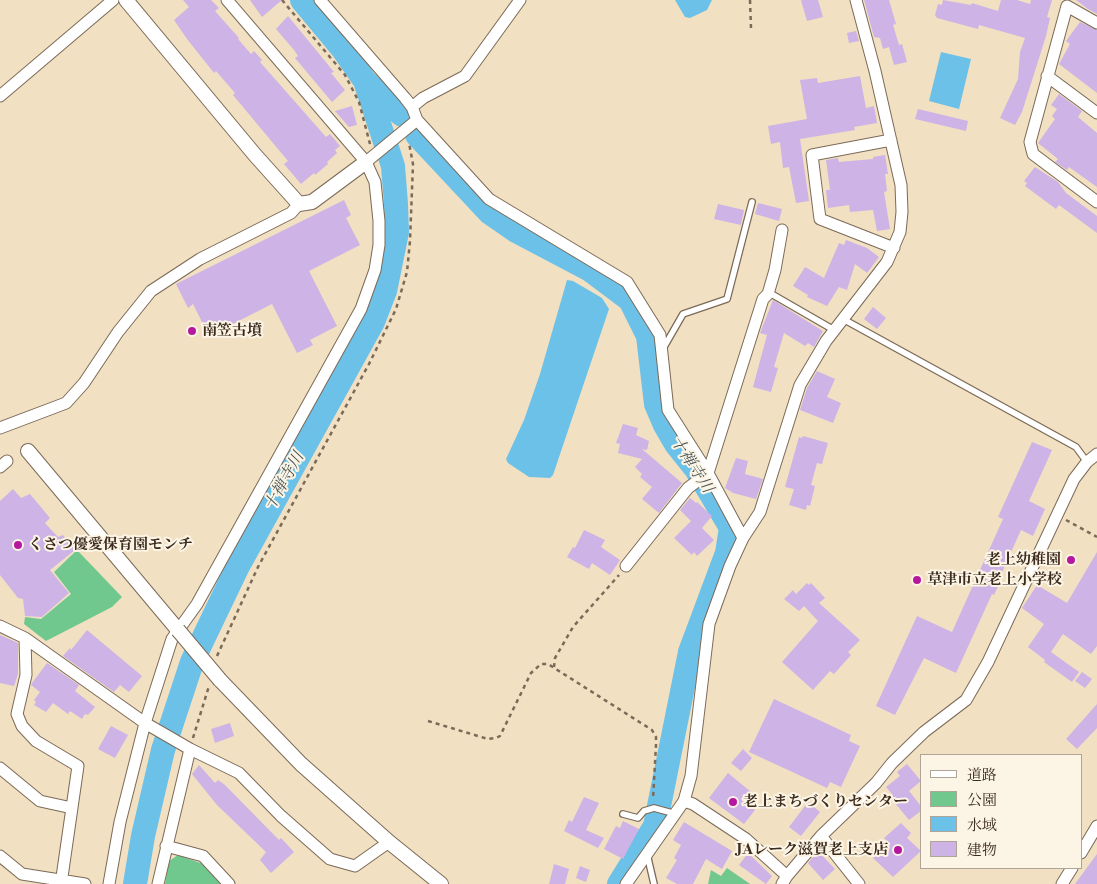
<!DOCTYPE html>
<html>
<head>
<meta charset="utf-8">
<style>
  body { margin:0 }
  #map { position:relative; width:1097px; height:884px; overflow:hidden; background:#f2e0c2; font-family:"Libre Bodoni","Noto Serif JP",serif }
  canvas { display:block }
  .legend { position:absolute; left:920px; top:754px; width:162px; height:115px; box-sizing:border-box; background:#fcf5e5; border:1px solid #afa495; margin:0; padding:6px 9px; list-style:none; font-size:15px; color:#3b2a1e }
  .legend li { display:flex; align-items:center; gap:10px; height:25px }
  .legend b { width:25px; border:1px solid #afa495 }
</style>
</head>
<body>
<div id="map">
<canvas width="1097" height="884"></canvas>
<ul class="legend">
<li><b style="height:6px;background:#fff"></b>道路</li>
<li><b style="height:14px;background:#70c88e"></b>公園</li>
<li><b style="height:14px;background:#6cc1e9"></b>水域</li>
<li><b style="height:14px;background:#cdb3e6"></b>建物</li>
</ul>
</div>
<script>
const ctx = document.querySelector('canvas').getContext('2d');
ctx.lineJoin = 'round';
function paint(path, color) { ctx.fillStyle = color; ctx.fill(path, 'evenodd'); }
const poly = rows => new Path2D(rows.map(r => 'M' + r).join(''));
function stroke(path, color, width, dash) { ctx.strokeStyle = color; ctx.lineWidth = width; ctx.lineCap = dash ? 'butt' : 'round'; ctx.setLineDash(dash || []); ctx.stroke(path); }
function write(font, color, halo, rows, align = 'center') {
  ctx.font = font + ' "Libre Bodoni","Noto Serif JP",serif'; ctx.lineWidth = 4; ctx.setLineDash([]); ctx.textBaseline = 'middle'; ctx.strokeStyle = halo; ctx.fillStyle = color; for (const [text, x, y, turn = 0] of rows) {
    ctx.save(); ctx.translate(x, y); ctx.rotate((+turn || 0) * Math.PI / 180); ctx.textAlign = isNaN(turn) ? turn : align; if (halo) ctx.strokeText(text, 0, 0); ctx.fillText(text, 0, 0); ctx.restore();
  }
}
const green = poly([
  [77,550,122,597,112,607,46,641,24,624,25,617,41,619,71,594,54,572],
  [178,855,203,864,221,884,165,884,169,861],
  [727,868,750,884,708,884,711,870,721,876]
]);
const water = poly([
  [675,0,712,0,707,10,690,18,685,17],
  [941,52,971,59,959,109,929,101],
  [567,280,573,281,602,298,609,309,553,475,550,478,529,477,508,463,506,459,524,420,540,374]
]);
const river = poly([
  [302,0,342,48,365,81,402,115],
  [417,135,490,213,516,231,590,270,630,300,648,336,656,404,665,425,676,444,696,469,731,528,727,553,690,652,655,826,619,884],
  [135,884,143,836,163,750,192,662,237,568,352,360,373,322,385,291,397,232,396,204,393,166,365,81]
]);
const building = poly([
  [183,0,211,0,219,8,215,11,239,38,238,39,251,54,254,51,262,60,260,62,326,137,330,134,340,146,335,150,337,153,327,162,328,164,315,175,314,173,301,184,284,164,288,161,233,95,235,93,216,71,214,73,187,39,174,20,189,7],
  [250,0,282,0,262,17],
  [801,0,818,0,823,17,807,21],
  [864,0,889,0,896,24,893,25,899,45,902,44,907,62,894,65,889,47,883,49,880,38,874,37],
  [943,0,971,5,972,3,998,11,1001,0,1017,0,1030,4,1031,0,1052,0,1047,17,1050,18,1046,36,1022,112,1015,125,1000,118,1018,79,1020,52,1025,38,979,25,978,29,937,18,935,15,938,4,942,5],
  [1076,0,1097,0,1097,14,1088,9],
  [288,16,334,72,331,73,345,90,332,102,295,58,298,56,294,50,276,29],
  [1080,22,1097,30,1097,93,1059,64,1070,44,1066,41],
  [856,31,859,41,849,43,847,33],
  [860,76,866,108,874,106,877,123,854,127,855,130,800,139,809,201,796,203,789,167,783,168,780,142,771,144,768,126,807,119,800,80,817,78,818,83],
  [1059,94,1082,111,1078,117,1097,133,1097,187,1069,167,1067,170,1055,162,1058,159,1038,143,1055,119,1052,116,1057,109,1051,105],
  [352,106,357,125,349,127,335,111],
  [918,109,968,121,966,131,915,119],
  [885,155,888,174,885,174,887,191,884,192,890,229,877,231,873,210,850,212,849,205,828,208,826,190,830,190,826,160,838,158,839,162,873,159,873,157],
  [1035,167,1058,182,1066,193,1097,216,1097,233,1059,205,1056,209,1025,186,1027,183,1024,181],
  [344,200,351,215,346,218,360,245,309,271,337,326,310,340,313,345,297,353,272,304,209,336,193,304,188,308,176,284],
  [758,203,782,209,779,221,755,214],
  [718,204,744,210,741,225,714,219],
  [846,240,867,248,879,257,867,273,855,264,847,290,839,287,827,306,807,297,808,295,793,286,805,267,824,278,839,243,844,245],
  [773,300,823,331,814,347,808,343,805,346,784,333,774,367,778,368,771,392,753,387,767,335,760,333],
  [873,307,886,318,877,329,864,319],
  [817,371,835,379,827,397,841,403,833,423,800,410,807,388],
  [623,424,638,428,636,435,649,441,647,450,642,449,682,483,659,513,642,499,652,487,640,477,642,474,635,467,642,459,618,453,620,444,616,443],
  [803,436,828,443,822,464,817,463,811,485,815,486,810,506,807,505,806,510,789,505,794,489,785,487,799,437,802,438],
  [1032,442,1052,450,1029,501,1045,509,1033,536,1021,530,999,579,1001,580,994,595,992,594,956,673,924,658,895,715,876,706,917,616,952,632,1003,519,998,517],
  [736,458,748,461,745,474,763,479,756,499,733,493,725,488],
  [13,489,21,498,30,494,50,518,45,523,58,537,63,535,75,550,50,570,69,593,42,617,25,616,23,599,18,598,0,575,0,501],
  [690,498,696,503,697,502,712,516,702,528,714,540,697,556,694,552,692,555,674,538,691,521,680,510],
  [584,530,605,540,601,547,620,560,610,575,592,563,589,569,567,557,573,547,575,548],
  [1097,552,1097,646,1091,654,1063,634,1051,652,1079,672,1072,682,1044,662,1045,660,1028,647,1044,624,1022,608,1037,585,1067,603],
  [807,583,809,585,811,583,825,598,819,603,860,640,848,652,851,655,834,674,830,671,813,690,782,662,818,621,804,606,799,611,784,599,793,590,796,594],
  [87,630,142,676,129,692,120,685,114,692,63,656,70,648,71,650],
  [0,635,18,643,18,674,14,686,0,683],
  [47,663,79,685,75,691,95,707,88,715,85,714,82,719,70,711,68,714,53,703,46,712,34,705,36,702,34,700,40,692,31,685,32,683],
  [1082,672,1092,679,1085,688,1075,681],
  [774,699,851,735,849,741,860,746,841,787,830,782,827,788,749,752],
  [1097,704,1097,728,1077,749,1066,739],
  [230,723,234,736,215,743,211,729],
  [111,726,128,735,115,758,98,749],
  [743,749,752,758,741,771,731,763],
  [907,764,921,781,909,791,921,806,921,811,909,820,890,797,893,795,886,787,900,776,897,772],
  [199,765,215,783,218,780,225,785,279,840,281,838,294,852,271,873,260,860,266,852,217,805,192,774],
  [728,773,751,792,750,793,756,798,750,806,755,810,744,824,709,798],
  [584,797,599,803,586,830,604,838,598,848,564,831,569,820,572,822],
  [808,802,820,812,801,836,789,827],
  [623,821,639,829,623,859,604,849,616,826,620,828],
  [684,822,732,851,722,869,706,859,693,884,677,884,666,878,677,860,674,858,681,845,673,840],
  [901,823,911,833,907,838,921,851,893,877,873,858,877,854,874,851,886,840,884,838],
  [818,851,835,869,823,880,808,863],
  [748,853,772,876,766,884,739,865],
  [1097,854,1097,884,1075,884],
  [554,864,569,869,565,884,549,884],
  [580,866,590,870,586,882,576,878]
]);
const path = poly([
  [282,0,345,75,359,102,370,144],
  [750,0,751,28],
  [1066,520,1097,537],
  [217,656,258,567,369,364,396,309,407,272,410,241,413,164,409,143],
  [554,667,555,658,573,627,619,575],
  [428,721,488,739,496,738,500,736,531,673,541,664,548,664,652,730,656,737,656,745,653,799],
  [193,738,209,686]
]);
const service = poly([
  [768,292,834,330],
  [843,319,1076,447,1087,462],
  [664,347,683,314,727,299,752,202],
  [623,814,638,818,644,811,654,808,676,814],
  [647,854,654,884]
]);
const minor = poly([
  [320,0,405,98,412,107,417,120,489,199,627,282,660,335,668,410,708,473,743,538],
  [1097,23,1067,6,1030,142,1033,154,1097,202],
  [1047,76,1097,113],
  [0,96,113,0],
  [412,107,423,98,465,76,520,0],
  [891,140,812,155,820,219,894,248],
  [366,162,417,120],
  [0,428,66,403,84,383,118,332,151,291,200,259,291,213,299,204],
  [0,467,7,461],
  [626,566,688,488,708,473,763,299,768,294,775,270,782,230],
  [0,626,25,638,145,723,190,749,239,773,281,816,330,859,355,866,389,842],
  [25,638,26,675,17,714,22,726,36,741,78,766,61,884],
  [0,768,40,801,72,808],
  [684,801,693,804,746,839,787,876],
  [821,836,859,884],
  [166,846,203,856,229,884],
  [1081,853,1097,826],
  [0,856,22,874,85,884],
  [109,884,120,822,145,723,172,639,197,604,361,309,375,270,379,245,379,221,375,182,366,162,227,0],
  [158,884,190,749],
  [626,884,684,801,691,776,709,624,730,566,743,538,760,512,800,385,826,341,887,262,900,232,902,212,901,185,875,71,856,0],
  [782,884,787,876,821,836,876,783,892,763,924,732,966,700,988,662,1074,479,1087,462,1097,454],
  [1062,884,1072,868]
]);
const tertiary = poly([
  [126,0,255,155,299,204,312,202,366,162],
  [28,451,178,630],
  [220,680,301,764,389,842,441,884]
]);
const tertiaryBridge = poly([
  [178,630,220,680]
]);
const markers = [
  [192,331,5,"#b5179e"],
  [18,545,5,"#b5179e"],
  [1071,560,5,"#b5179e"],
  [917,580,5,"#b5179e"],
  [733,802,5,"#b5179e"],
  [898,850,5,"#b5179e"]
];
const poiNames = [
  ["南笠古墳",202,331],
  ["くさつ優愛保育園モンチ",28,545],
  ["老上幼稚園",1061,560,"right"],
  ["草津市立老上小学校",927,580],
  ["老上まちづくりセンター",743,802],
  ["JAレーク滋賀老上支店",888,850,"right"]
];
const waterNames = [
  ["十禅寺川",691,465,57],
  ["十禅寺川",285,482,-61]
];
paint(green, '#70c88e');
paint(water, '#6cc1e9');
stroke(river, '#6cc1e9', 24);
paint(building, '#cdb3e6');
stroke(service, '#7b6a57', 8);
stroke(minor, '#7b6a57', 13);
stroke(tertiary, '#7b6a57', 16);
stroke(path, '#7b6a57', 2.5, [4, 4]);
stroke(service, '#fff', 5.5);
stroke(minor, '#fff', 11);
stroke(tertiary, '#fff', 14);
stroke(tertiaryBridge, '#7b6a57', 16, []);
stroke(tertiaryBridge, '#fff', 14);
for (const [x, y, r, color] of markers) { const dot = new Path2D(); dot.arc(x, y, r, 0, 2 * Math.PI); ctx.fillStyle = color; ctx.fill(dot); stroke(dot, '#fcf5e5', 2); }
write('bold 15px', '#3b2a1e', '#fcf5e5', poiNames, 'left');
write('italic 16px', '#4a575b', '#fcf5e5', waterNames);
</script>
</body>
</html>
